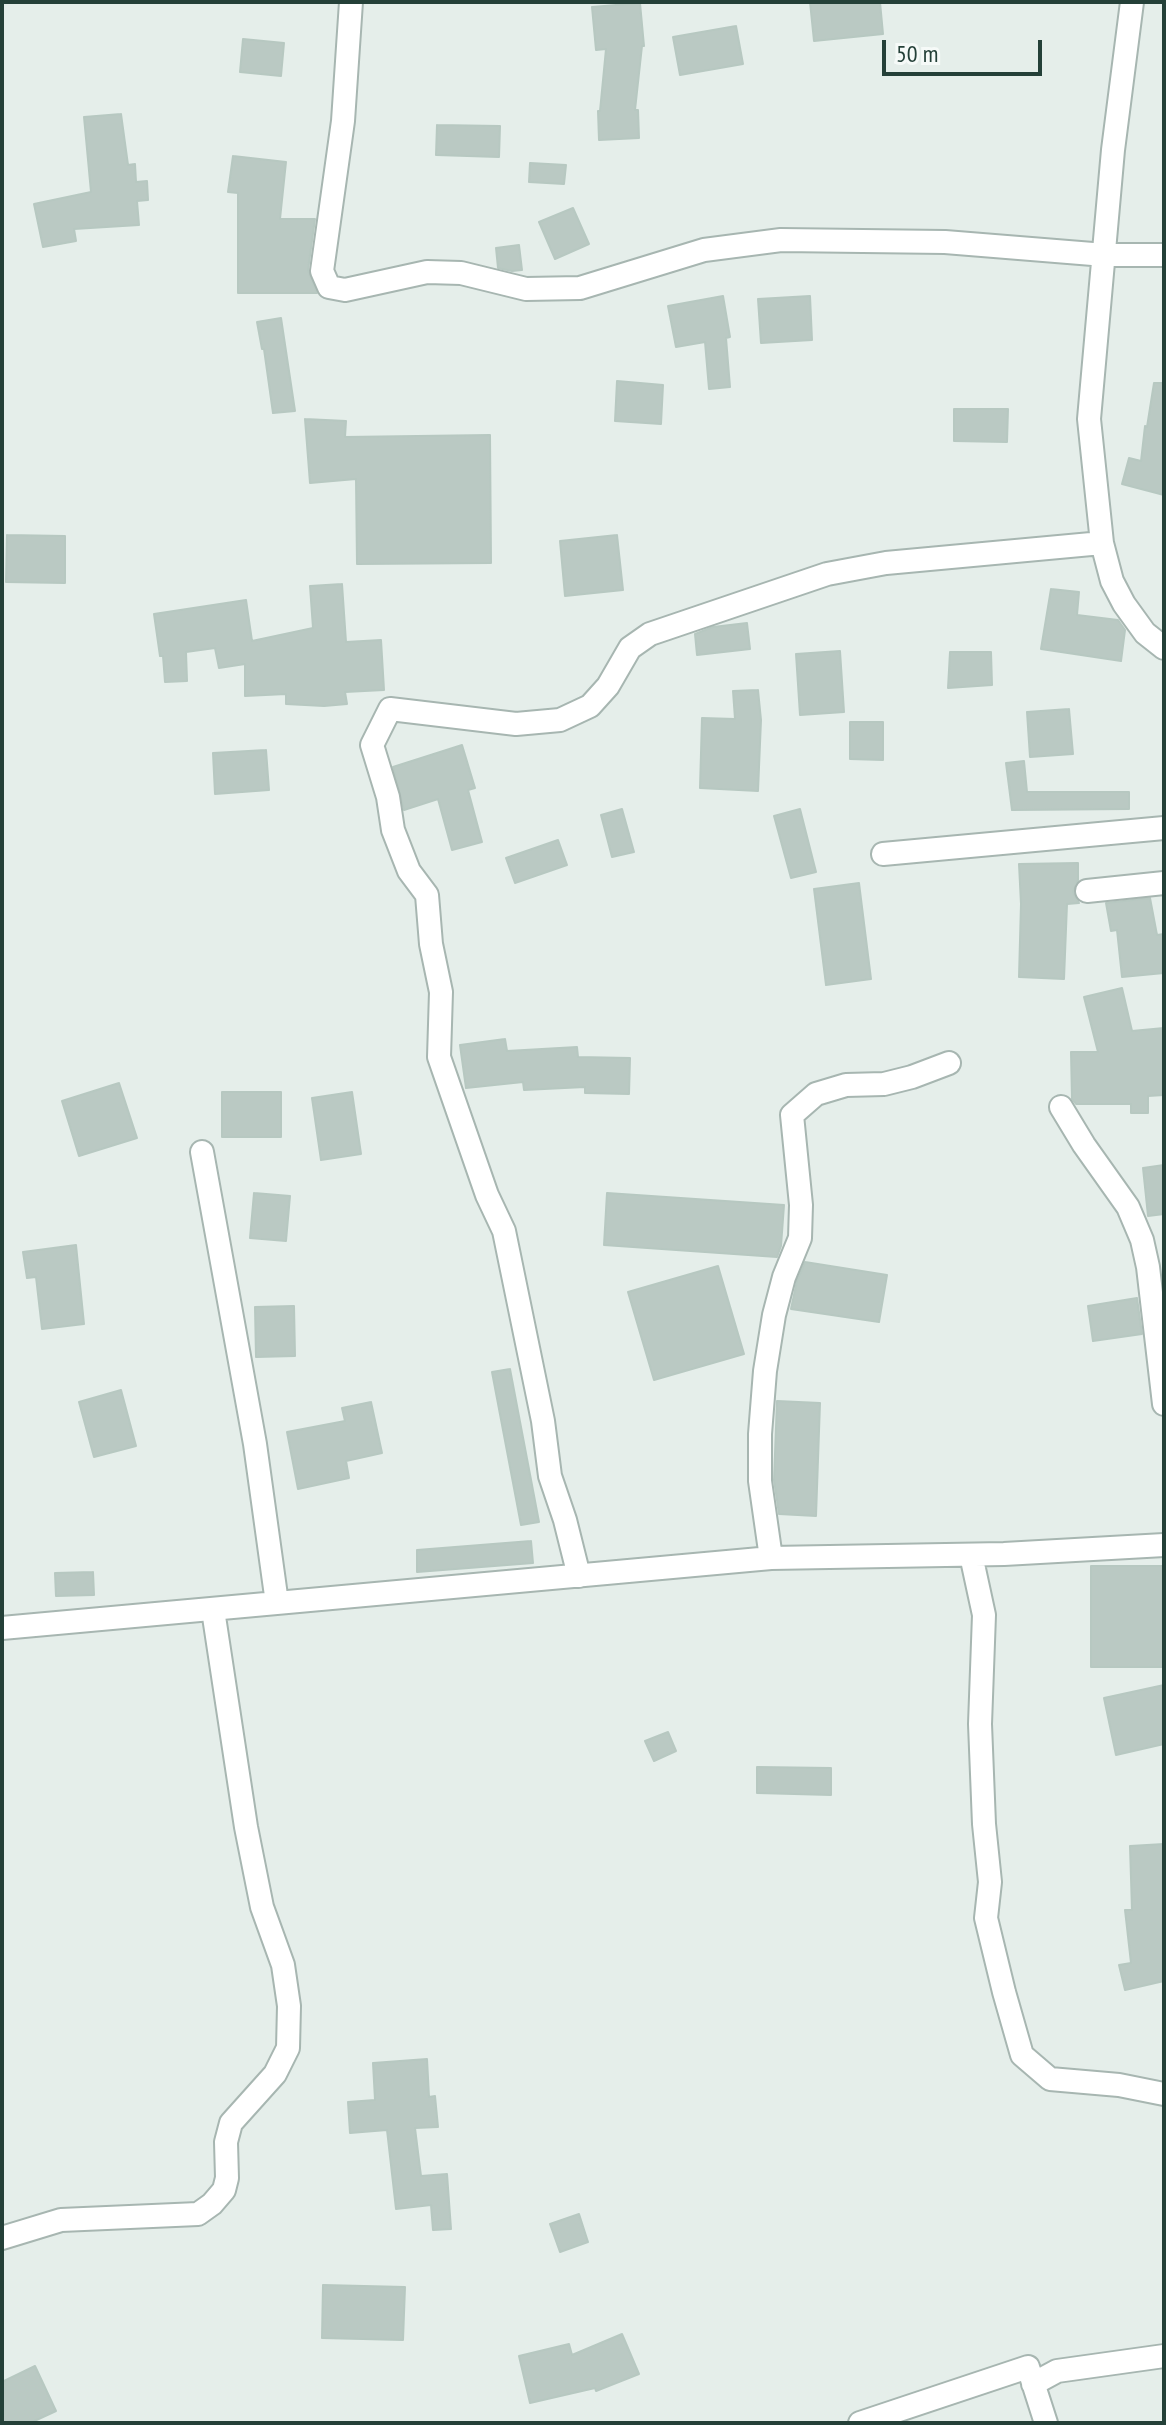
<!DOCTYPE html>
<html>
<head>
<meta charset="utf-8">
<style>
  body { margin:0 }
  #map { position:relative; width:1166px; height:2425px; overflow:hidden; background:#e5eeea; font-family:"PT Sans Narrow",sans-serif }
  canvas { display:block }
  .frame { position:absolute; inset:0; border:4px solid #244038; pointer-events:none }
  .scale { position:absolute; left:882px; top:40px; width:160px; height:36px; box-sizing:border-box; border:4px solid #244038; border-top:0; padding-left:10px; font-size:24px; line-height:28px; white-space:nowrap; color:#244038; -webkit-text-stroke:6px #f6faf8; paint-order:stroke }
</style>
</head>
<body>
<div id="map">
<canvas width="1166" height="2425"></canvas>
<div class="frame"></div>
<div class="scale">50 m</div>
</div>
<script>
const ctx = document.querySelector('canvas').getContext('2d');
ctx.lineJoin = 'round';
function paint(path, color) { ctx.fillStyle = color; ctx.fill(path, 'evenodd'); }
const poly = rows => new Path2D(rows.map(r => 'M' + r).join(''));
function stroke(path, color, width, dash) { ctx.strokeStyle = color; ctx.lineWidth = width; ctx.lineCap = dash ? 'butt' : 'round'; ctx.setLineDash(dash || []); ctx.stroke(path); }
const building = poly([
  [810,2,880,2,883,34,814,41,810,2],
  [640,3,644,46,642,46,635,110,638,110,639,138,599,140,598,111,600,111,606,49,596,50,592,7,640,3],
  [736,26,743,64,680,75,673,37,736,26],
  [243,39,284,43,281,76,240,72,243,39],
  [121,114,128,165,135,164,136,182,147,181,148,200,137,201,139,225,74,229,76,241,43,247,34,204,91,192,84,117,121,114],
  [437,125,500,126,499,157,436,155,437,125],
  [233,156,286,162,280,219,315,219,308,270,317,293,238,293,238,193,228,192,233,156],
  [530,163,566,165,564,184,529,182,530,163],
  [573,208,589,244,555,259,539,222,573,208],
  [519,245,522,270,512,271,498,268,496,248,519,245],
  [723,296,730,337,726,338,730,387,709,389,705,342,676,347,668,306,723,296],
  [810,296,812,340,761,343,758,299,810,296],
  [281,318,295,411,273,413,264,349,262,349,257,322,281,318],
  [617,381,663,385,661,424,615,421,617,381],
  [1154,383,1164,383,1164,495,1122,484,1129,458,1141,461,1145,426,1147,427,1154,383],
  [954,409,1008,409,1007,442,954,441,954,409],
  [305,419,346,421,345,437,490,435,491,563,357,564,356,479,310,483,305,419],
  [7,535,65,536,65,583,6,582,7,535],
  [617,535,623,590,565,596,560,541,617,535],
  [342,584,346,642,381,640,384,690,345,692,347,704,324,706,286,704,286,694,245,696,245,664,219,668,215,648,186,652,187,681,165,682,163,656,160,656,154,614,246,600,252,641,313,628,310,586,342,584],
  [1051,589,1079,592,1077,615,1118,620,1125,630,1121,661,1041,649,1051,589],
  [747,623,750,649,697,655,695,634,713,627,747,623],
  [840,651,844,712,800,715,796,654,840,651],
  [950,652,991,652,992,685,948,688,950,652],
  [758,690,761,720,758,791,700,788,702,718,735,719,733,691,758,690],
  [1069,709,1073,754,1030,757,1027,712,1069,709],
  [850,722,883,722,883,760,850,759,850,722],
  [462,745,475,788,468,790,482,842,452,850,438,799,404,810,393,767,462,745],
  [266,750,269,790,215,794,213,753,266,750],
  [1024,761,1027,792,1129,792,1129,809,1012,810,1006,763,1024,761],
  [622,809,634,852,612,857,601,815,622,809],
  [800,809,816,872,791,878,774,816,800,809],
  [558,840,567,865,515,883,506,858,558,840],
  [1078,863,1078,880,1073,892,1079,903,1067,904,1064,979,1019,977,1021,904,1019,864,1078,863],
  [859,883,871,979,826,985,814,889,859,883],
  [1150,898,1157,935,1164,934,1164,973,1122,977,1117,930,1111,931,1106,903,1150,898],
  [1122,988,1132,1031,1164,1028,1164,1095,1148,1096,1148,1113,1131,1113,1131,1104,1076,1104,1072,1099,1071,1052,1098,1052,1084,997,1122,988],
  [505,1039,507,1051,577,1047,578,1057,630,1058,629,1094,585,1093,585,1087,524,1090,523,1082,466,1088,460,1045,505,1039],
  [119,1083,137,1138,79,1156,62,1101,119,1083],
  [222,1092,281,1092,281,1137,222,1137,222,1092],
  [352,1092,361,1154,321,1160,312,1098,352,1092],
  [1164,1165,1164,1214,1148,1216,1143,1168,1164,1165],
  [254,1193,290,1196,286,1241,250,1238,254,1193],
  [607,1193,784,1205,781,1246,777,1257,604,1245,607,1193],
  [76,1245,84,1324,42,1329,36,1277,27,1278,23,1252,76,1245],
  [805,1262,887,1275,879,1322,791,1309,797,1281,805,1262],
  [718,1266,744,1354,654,1380,628,1292,718,1266],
  [1137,1298,1142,1334,1093,1341,1088,1306,1137,1298],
  [294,1306,295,1356,256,1357,255,1307,294,1306],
  [510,1369,539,1522,521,1525,492,1372,510,1369],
  [121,1390,136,1446,94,1457,79,1402,121,1390],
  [777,1401,820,1403,816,1516,779,1514,774,1480,777,1401],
  [371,1402,382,1453,346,1461,349,1478,298,1489,287,1432,345,1421,342,1408,371,1402],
  [531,1541,533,1563,417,1572,417,1550,531,1541],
  [1091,1566,1164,1566,1164,1667,1091,1667,1091,1566],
  [93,1572,94,1595,56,1596,55,1573,93,1572],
  [1164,1685,1164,1744,1116,1755,1104,1698,1164,1685],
  [668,1732,676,1751,654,1761,645,1741,668,1732],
  [757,1767,831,1768,831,1795,757,1793,757,1767],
  [1164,1844,1164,1981,1125,1990,1119,1965,1131,1963,1125,1910,1132,1910,1130,1846,1164,1844],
  [427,2059,429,2097,435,2096,438,2127,415,2128,421,2176,447,2174,451,2229,433,2230,431,2205,396,2209,387,2130,350,2133,348,2102,375,2100,373,2063,427,2059],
  [579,2214,588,2242,560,2252,550,2224,579,2214],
  [323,2285,405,2287,403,2340,322,2338,323,2285],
  [622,2334,639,2374,596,2391,595,2388,530,2403,519,2356,569,2344,572,2355,622,2334],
  [35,2366,56,2411,30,2423,2,2423,2,2382,35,2366]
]);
const street = poly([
  [351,2,343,121,322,271,329,287,345,290,427,272,461,273,526,289,580,288,704,250,781,240,945,242,1105,255,1164,255],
  [1132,2,1113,150,1089,419,1102,543,1112,581,1124,604,1145,633,1164,648],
  [883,854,1164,828],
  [1087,891,1164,883],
  [1061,1107,1084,1145,1128,1207,1142,1240,1148,1267,1164,1404],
  [202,1152,255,1444,277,1603],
  [971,1555,984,1615,980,1724,984,1824,990,1882,986,1918,1004,1992,1022,2055,1050,2079,1119,2085,1164,2094],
  [771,1558,760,1481,760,1434,765,1371,774,1315,784,1277,800,1238,801,1205,792,1115,816,1094,846,1085,884,1084,912,1077,949,1063],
  [579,1576,565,1520,550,1476,543,1421,504,1231,487,1195,439,1057,441,992,431,944,427,895,409,871,393,830,388,797,372,745,390,709,516,724,560,720,590,706,608,686,630,648,650,634,827,574,886,563,1102,543],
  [2,1628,771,1558,1004,1554,1164,1545],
  [2,2238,61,2220,198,2214,212,2204,224,2190,227,2178,226,2142,231,2123,275,2074,288,2048,289,2006,283,1965,262,1907,246,1827,213,1610],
  [1033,2384,1057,2371,1164,2356],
  [860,2423,1028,2367,1046,2423]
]);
paint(building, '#bac9c3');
stroke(building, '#b7c8c1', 2);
stroke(street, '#a7b6b1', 26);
stroke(street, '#fff', 22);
</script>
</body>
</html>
